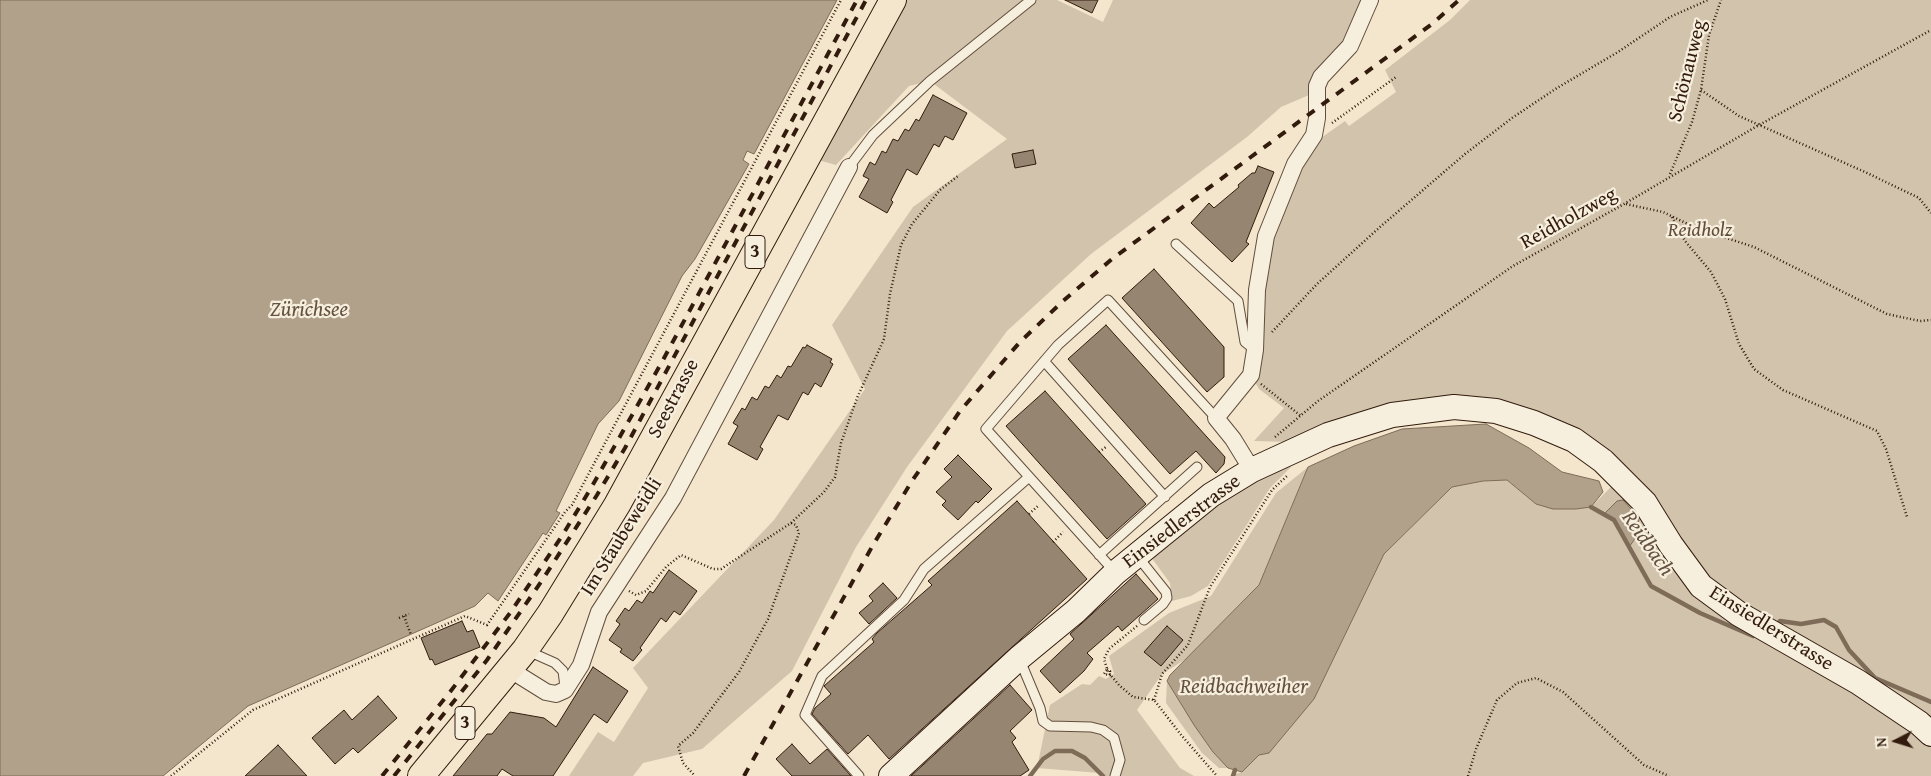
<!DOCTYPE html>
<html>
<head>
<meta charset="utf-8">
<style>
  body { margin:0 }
  #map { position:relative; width:1931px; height:776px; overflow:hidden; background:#f3e6cd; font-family:"Gentium Book Plus",serif }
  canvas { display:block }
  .north { position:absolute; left:1871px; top:716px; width:50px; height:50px; -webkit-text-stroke:4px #f7efde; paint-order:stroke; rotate:265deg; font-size:14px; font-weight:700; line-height:20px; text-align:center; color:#321b0c }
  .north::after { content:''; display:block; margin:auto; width:18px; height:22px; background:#321b0c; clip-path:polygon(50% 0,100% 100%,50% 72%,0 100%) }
</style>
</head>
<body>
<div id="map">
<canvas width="1931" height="776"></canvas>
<div class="north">N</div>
</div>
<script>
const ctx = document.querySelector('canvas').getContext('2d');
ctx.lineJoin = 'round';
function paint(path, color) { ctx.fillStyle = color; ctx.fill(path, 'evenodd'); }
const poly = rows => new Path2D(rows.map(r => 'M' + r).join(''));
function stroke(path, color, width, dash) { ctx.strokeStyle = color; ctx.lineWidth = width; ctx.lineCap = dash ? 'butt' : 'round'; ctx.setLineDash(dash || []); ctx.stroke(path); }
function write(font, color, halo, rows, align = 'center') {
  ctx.font = font + ' "Gentium Book Plus",serif'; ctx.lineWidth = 4.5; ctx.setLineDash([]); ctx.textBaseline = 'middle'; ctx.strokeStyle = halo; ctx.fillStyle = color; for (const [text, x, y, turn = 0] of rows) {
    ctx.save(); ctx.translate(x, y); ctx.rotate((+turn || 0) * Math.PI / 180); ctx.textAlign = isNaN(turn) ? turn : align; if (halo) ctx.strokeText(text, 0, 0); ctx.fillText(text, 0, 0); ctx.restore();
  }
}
const green = poly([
  [904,0,1057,0,1103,22,1113,0,1364,0,1346,38,1309,95,1281,107,1247,137,1091,254,1007,331,907,467,856,547,792,671,702,749,643,763,633,776,569,776,598,732,614,742,648,688,633,668,774,520,865,389,832,325,913,207,1007,139,930,81,909,86,836,165,818,160],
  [1470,0,1931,0,1931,776,1230,776,1242,772,1384,554,1452,487,1483,481,1507,480,1536,504,1576,509,1591,507,1629,469,1583,431,1519,406,1290,442,1254,441,1284,408,1259,389,1251,375,1266,236,1300,163,1321,138,1345,121,1349,126,1396,92,1385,70,1450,20],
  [1288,465,1291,467,1270,488,1208,586,1191,596,1172,601,1170,583,1151,557,1218,503,1249,485],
  [1308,467,1259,585,1186,659,1162,674,1137,710,1180,768,1194,776,1102,776,1100,773,1037,768,1050,705,1082,684,1090,685,1099,676,1106,679,1114,674,1109,656,1169,613,1211,596,1276,493],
  [1167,681,1228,768,1219,768,1202,753,1166,703]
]);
const water = poly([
  [0,0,837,0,754,154,747,151,743,160,749,164,695,259,682,276,619,401,598,424,556,511,560,513,546,535,543,533,498,601,488,593,475,606,248,706,163,776,0,776,0,0],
  [1486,424,1529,448,1562,472,1599,481,1603,492,1591,507,1576,509,1553,509,1536,504,1507,480,1483,481,1452,487,1384,554,1314,699,1269,753,1259,755,1242,772,1228,768,1213,752,1194,725,1167,681,1170,675,1259,585,1308,467,1354,446,1402,429,1486,424],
  [1623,500,1639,518,1637,536,1629,547,1614,520,1604,514,1617,501,1623,500]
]);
const stream = poly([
  [1591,507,1614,520,1651,586,1700,613,1753,636,1757,634],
  [1778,623,1780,621,1801,624,1824,620,1836,627,1849,650,1875,678,1931,702],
  [1030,776,1043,759,1055,751,1072,751,1085,758,1103,776],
  [1233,776,1235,770]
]);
const building = poly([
  [1065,0,1098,0,1092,13,1065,0],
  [933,95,967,113,953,140,945,136,939,147,934,144,917,175,907,169,891,200,893,202,887,213,859,197,869,179,863,176,870,162,875,165,882,151,886,153,893,139,898,141,905,129,909,131,916,119,919,121,933,95],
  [1033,150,1036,164,1015,168,1012,154,1033,150],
  [1258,166,1274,172,1246,242,1249,244,1232,262,1191,223,1209,203,1214,208,1239,187,1238,185,1252,173,1255,173,1258,166],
  [1154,269,1224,347,1224,377,1207,392,1122,298,1154,269],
  [1106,325,1225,457,1224,464,1216,473,1196,451,1170,474,1068,359,1106,325],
  [807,345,832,359,830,362,833,364,821,387,815,383,808,395,803,392,788,420,778,415,760,447,763,449,757,460,728,444,738,426,733,423,742,408,745,410,752,397,757,400,765,386,769,388,777,375,781,378,788,366,791,367,803,347,805,348,807,345],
  [1045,391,1146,504,1107,539,1006,426,1045,391],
  [958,455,992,489,978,503,976,501,958,520,942,505,946,501,936,492,952,477,944,469,958,455],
  [1017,501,1087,579,889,759,868,735,848,754,812,714,815,708,831,694,824,686,874,642,872,639,877,633,932,585,928,581,1017,501],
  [669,570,697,591,680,615,674,611,666,622,661,618,640,648,642,650,633,661,620,652,622,649,609,640,620,624,616,621,625,608,629,611,637,600,642,603,650,591,653,593,669,570],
  [1136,574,1158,599,1122,631,1118,626,1087,653,1093,659,1084,671,1060,693,1040,671,1074,639,1070,634,1136,574],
  [883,583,897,598,869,624,859,613,873,601,869,596,883,583],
  [462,621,467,632,473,630,480,647,435,665,432,659,430,660,421,638,462,621],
  [1167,626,1183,640,1161,666,1144,652,1167,626],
  [593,667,628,691,607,723,594,714,553,776,513,776,502,769,497,776,453,776,487,734,492,734,510,712,544,718,556,727,593,667],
  [1010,685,1032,710,1010,731,1016,738,1012,742,1029,770,1020,776,911,776,1010,685],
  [378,696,397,718,358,753,353,748,335,764,312,738,344,710,352,720,378,696],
  [792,744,810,764,827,749,851,776,792,776,776,759,792,744],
  [278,745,307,776,245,776,278,745]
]);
const path = poly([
  [1701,90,1739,116,1865,172,1919,198,1931,213],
  [1332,123,1396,77],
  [1670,174,1692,122,1701,90,1709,35,1721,0],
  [1626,204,1663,212,1696,228,1754,247,1887,314,1920,321,1931,320],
  [1672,217,1685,241,1711,272,1725,299,1739,344,1754,369,1783,390,1877,431,1886,449,1907,517],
  [1272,332,1317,284,1380,227,1465,154,1512,118,1557,88,1618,52,1670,17,1708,0],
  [1261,384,1301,416],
  [1275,437,1318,401,1513,266,1624,204,1759,125,1931,30],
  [1099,452,1106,447],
  [1029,514,1039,505],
  [791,523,824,492,835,477,841,443,857,398,884,339,890,294,901,245,912,224,940,190,958,176],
  [1053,542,1063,532],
  [629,591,636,595,646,591,666,567,681,555,713,569,721,569,791,523,796,525,799,533,768,619,739,672,693,733,678,746,683,763,695,776],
  [404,616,411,635],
  [399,618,409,614],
  [1137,626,1109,649,1104,659,1108,672,1119,685,1133,697,1154,700,1182,736,1217,776],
  [1107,669,1110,671,1110,675,1104,674,1107,669],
  [1154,700,1162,674,1188,645,1210,587,1272,490,1287,476],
  [171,776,253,710,465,616,487,625,565,512,572,505,841,0],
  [1468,776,1476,749,1497,700,1517,683,1536,678,1563,692,1644,765,1669,776]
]);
const lane = poly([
  [849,167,873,135,930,81,1031,0],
  [1176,244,1238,301,1245,342,1255,350],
  [1044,361,1165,497],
  [1099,555,1197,467],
  [1138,557,1166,592,1167,598,1163,604,1144,620],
  [1114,571,986,429,1058,345,1108,300,1216,418],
  [528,651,555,663,563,671,565,687],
  [1019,658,1040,708,1043,721,1050,726,1091,727,1103,730,1114,738,1120,760,1115,776],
  [859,776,805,715,822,676,904,600,924,569,1029,477]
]);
const street = poly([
  [1252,470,1233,439,1216,418,1251,375,1255,350,1257,290,1266,236,1295,164,1314,135,1317,118,1317,86,1321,77,1350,46,1370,0],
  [509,669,546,692,556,694,565,690,581,665,599,612,673,498,849,167]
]);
const secondary = poly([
  [891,776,1019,658,1076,611,1115,573,1211,495,1252,470,1328,435,1392,415,1454,407,1496,411,1534,423,1574,440,1603,461,1645,503,1671,545,1701,586,1739,614,1858,682,1919,723,1931,734]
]);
const primary = poly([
  [421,776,525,650,550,614,617,505,893,0]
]);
const rail = poly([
  [382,776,450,692,510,613,562,536,591,488,663,360,857,0],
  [394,776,487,660,541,582,597,495,625,448,866,0],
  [744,776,873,545,912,481,960,411,1020,342,1063,301,1112,259,1432,24,1459,0]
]);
const shields = [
  [755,252,20],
  [465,723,20]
];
const shieldNames = [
  ["3",755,252],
  ["3",465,723]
];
const streetNames = [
  ["Schönauweg",1688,71,-76],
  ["Reidholzweg",1569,219,-29],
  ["Seestrasse",674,399,-62],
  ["Einsiedlerstrasse",1182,522,-37],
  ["Im Staubeweidli",622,537,-58],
  ["Einsiedlerstrasse",1771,629,32]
];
const parkNames = [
  ["Reidholz",1700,231]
];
const waterNames = [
  ["Zürichsee",309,311],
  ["Reidbach",1647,544,55],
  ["Reidbachweiher",1244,688]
];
paint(green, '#d2c3ac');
paint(water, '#b1a18b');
stroke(water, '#7e6b58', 1);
stroke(stream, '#7e6b58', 4.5);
paint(building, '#968570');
stroke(building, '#321b0c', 1);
stroke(lane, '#624e3c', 11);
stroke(street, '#624e3c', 18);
stroke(secondary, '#321b0c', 26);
stroke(primary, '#321b0c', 28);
stroke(path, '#321b0c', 2.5, [1, 2.5]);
stroke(lane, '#f7efde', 9);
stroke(street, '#f7efde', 16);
stroke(secondary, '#f7efde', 24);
stroke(primary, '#f3e6cd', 26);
stroke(rail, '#321b0c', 4, [9, 9]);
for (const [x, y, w] of shields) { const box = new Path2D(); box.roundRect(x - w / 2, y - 16.5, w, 33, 4); ctx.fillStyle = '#f7efde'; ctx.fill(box); stroke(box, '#321b0c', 1); }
write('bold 19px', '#321b0c', null, shieldNames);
write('20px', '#321b0c', '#f7efde', streetNames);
write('italic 20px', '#624d3c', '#f7efde', parkNames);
write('italic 21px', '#65513f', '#f7efde', waterNames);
</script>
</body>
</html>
